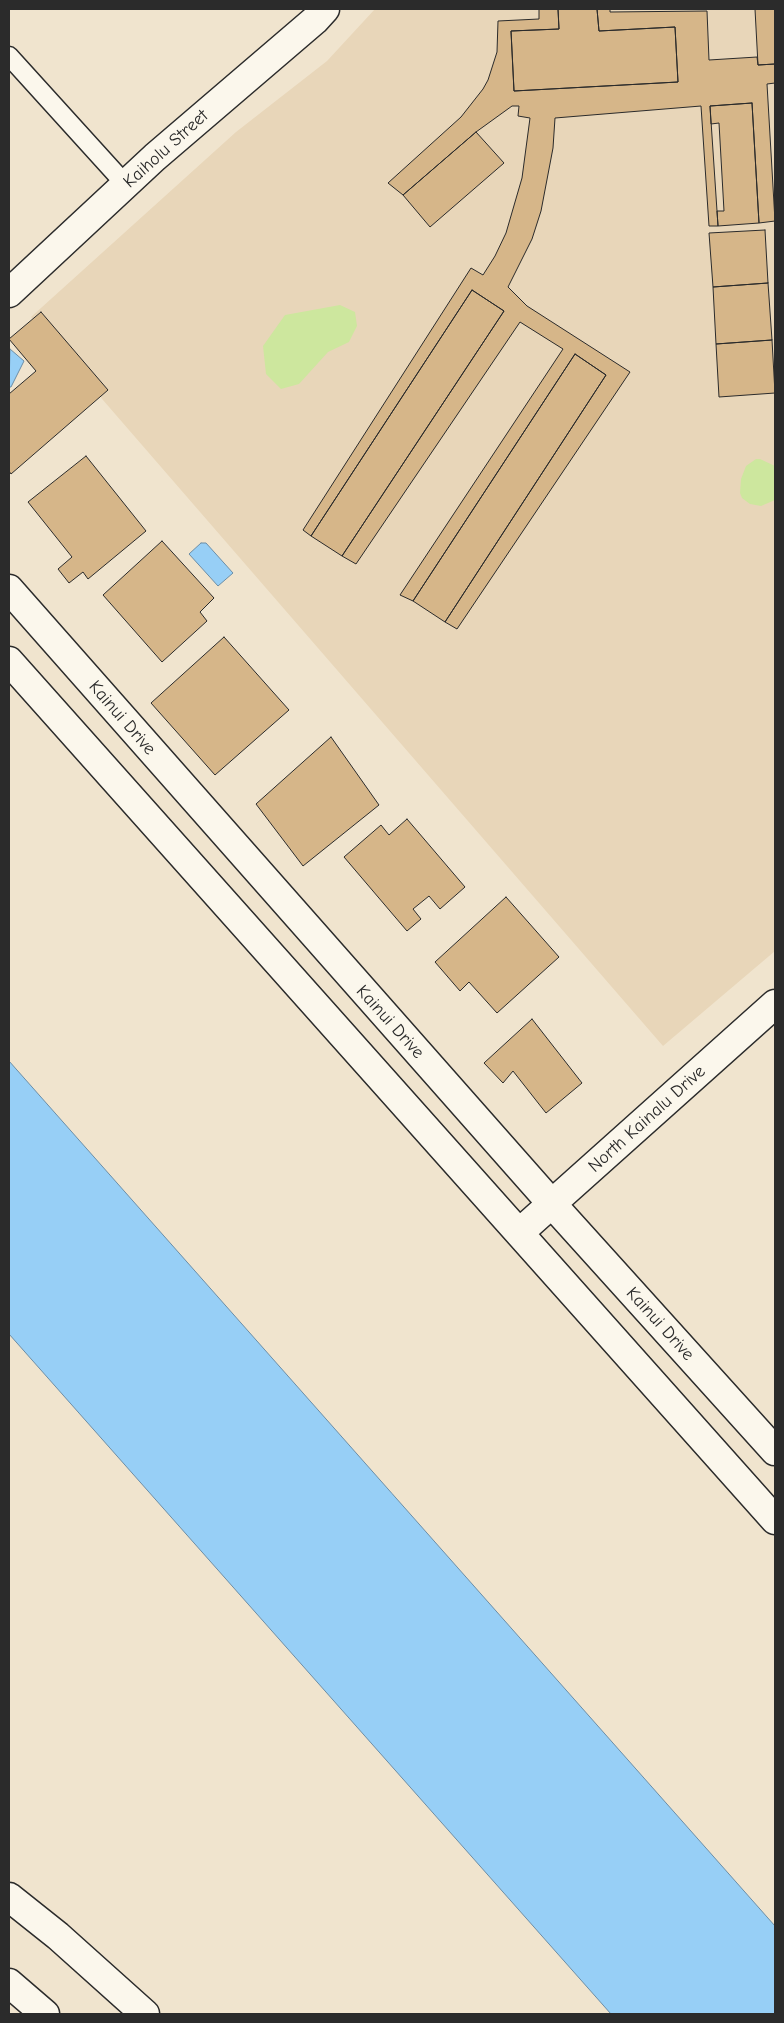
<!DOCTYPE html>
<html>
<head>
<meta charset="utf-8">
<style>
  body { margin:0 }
  #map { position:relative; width:784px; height:2023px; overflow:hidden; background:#f0e4ce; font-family:"Comic Neue",sans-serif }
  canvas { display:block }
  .frame { position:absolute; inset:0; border:10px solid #2b2b2b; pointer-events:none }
</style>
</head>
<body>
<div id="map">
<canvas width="784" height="2023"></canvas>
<div class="frame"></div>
</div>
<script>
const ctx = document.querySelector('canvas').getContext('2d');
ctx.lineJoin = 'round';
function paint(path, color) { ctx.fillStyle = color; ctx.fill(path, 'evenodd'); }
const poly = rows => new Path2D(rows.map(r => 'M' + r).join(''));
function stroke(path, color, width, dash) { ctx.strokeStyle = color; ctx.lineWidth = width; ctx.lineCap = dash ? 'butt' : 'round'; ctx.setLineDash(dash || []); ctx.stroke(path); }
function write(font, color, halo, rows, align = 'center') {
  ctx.font = font + ' "Comic Neue",sans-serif'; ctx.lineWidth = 4; ctx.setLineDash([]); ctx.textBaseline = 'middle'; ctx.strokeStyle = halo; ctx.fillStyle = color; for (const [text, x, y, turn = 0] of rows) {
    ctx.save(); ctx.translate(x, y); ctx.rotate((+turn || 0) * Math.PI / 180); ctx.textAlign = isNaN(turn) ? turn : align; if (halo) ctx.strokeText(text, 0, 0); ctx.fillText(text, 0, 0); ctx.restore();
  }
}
const built = poly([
  [375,9,775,9,775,951,663,1046,31,317,236,132,327,61]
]);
const green = poly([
  [340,305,355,312,357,326,349,342,328,352,299,384,281,389,266,374,263,346,285,315],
  [756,459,760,459,775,466,775,500,761,506,750,504,742,498,740,493,741,479,746,466]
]);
const water = poly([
  [10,349,24,361,11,387,9,387,10,349],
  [201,543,206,543,233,573,218,586,189,554,201,543],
  [9,1061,775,1926,775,2014,611,2014,9,1334,9,1061]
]);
const building = poly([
  [539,9,558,9,559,29,511,31,514,91,678,82,675,27,599,31,597,9,610,9,610,12,707,11,709,60,757,57,758,65,775,64,775,83,767,84,775,221,759,223,752,103,710,106,718,226,709,226,701,106,555,118,553,148,541,211,532,239,508,287,527,306,630,372,457,629,445,622,606,375,575,354,413,601,400,595,563,349,520,322,356,564,342,556,504,311,472,290,311,536,303,530,471,268,483,275,495,256,506,233,522,178,530,118,518,116,519,106,512,106,476,132,403,195,388,183,461,117,483,89,488,80,497,52,498,21,539,19,539,9],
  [558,9,597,9,599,31,675,27,678,82,514,91,511,31,559,29,558,9],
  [755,9,775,9,775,64,758,65,755,9],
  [752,103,759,223,718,226,717,211,724,211,719,123,711,124,710,106,752,103],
  [476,132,504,163,430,227,403,195,476,132],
  [765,230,768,283,713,287,709,233,765,230],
  [768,283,772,340,716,344,713,287,768,283],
  [472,290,504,311,342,556,311,536,472,290],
  [41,312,108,390,11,474,9,471,9,394,36,371,9,339,41,312],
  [772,340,775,393,719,397,716,344,772,340],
  [575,354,606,375,445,622,413,601,575,354],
  [86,456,146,531,88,579,83,572,69,583,58,569,72,557,28,502,86,456],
  [162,541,214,598,200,612,207,621,162,662,103,595,162,541],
  [224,637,289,710,215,775,151,703,224,637],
  [331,737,379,805,303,866,256,804,331,737],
  [407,819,465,887,440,909,429,896,413,909,421,919,407,931,344,857,381,825,389,835,407,819],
  [506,897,559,957,497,1013,469,982,460,991,435,962,506,897],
  [532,1019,582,1083,546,1113,513,1071,503,1083,484,1063,532,1019]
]);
const lane = poly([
  [9,56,126,185]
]);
const street = poly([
  [9,293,155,157,315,20,325,9]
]);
const secondary = poly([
  [9,589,552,1204,775,1451],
  [9,661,775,1520],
  [519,1233,775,1004]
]);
const primary = poly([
  [9,1897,58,1936,145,2014],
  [9,1983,45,2014]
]);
const streetNames = [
  ["Kaiholu Street",166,149,-42],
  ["Kainui Drive",122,718,49],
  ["Kainui Drive",390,1022,48],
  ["North Kainalu Drive",647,1119,-42],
  ["Kainui Drive",660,1324,48]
];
paint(built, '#e8d6b9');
paint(green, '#cde79e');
paint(water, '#97cff6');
stroke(water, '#6c8da5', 1);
paint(building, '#d6b689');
stroke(building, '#2b2b2b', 1);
stroke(lane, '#2b2b2b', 21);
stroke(street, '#2b2b2b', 31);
stroke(secondary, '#2b2b2b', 31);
stroke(primary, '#2b2b2b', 31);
stroke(lane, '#fbf7ec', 18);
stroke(street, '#fbf7ec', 28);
stroke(secondary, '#fbf7ec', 28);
stroke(primary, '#fbf7ec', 28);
write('18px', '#2b2b2b', '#fbf7ec', streetNames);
</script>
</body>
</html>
